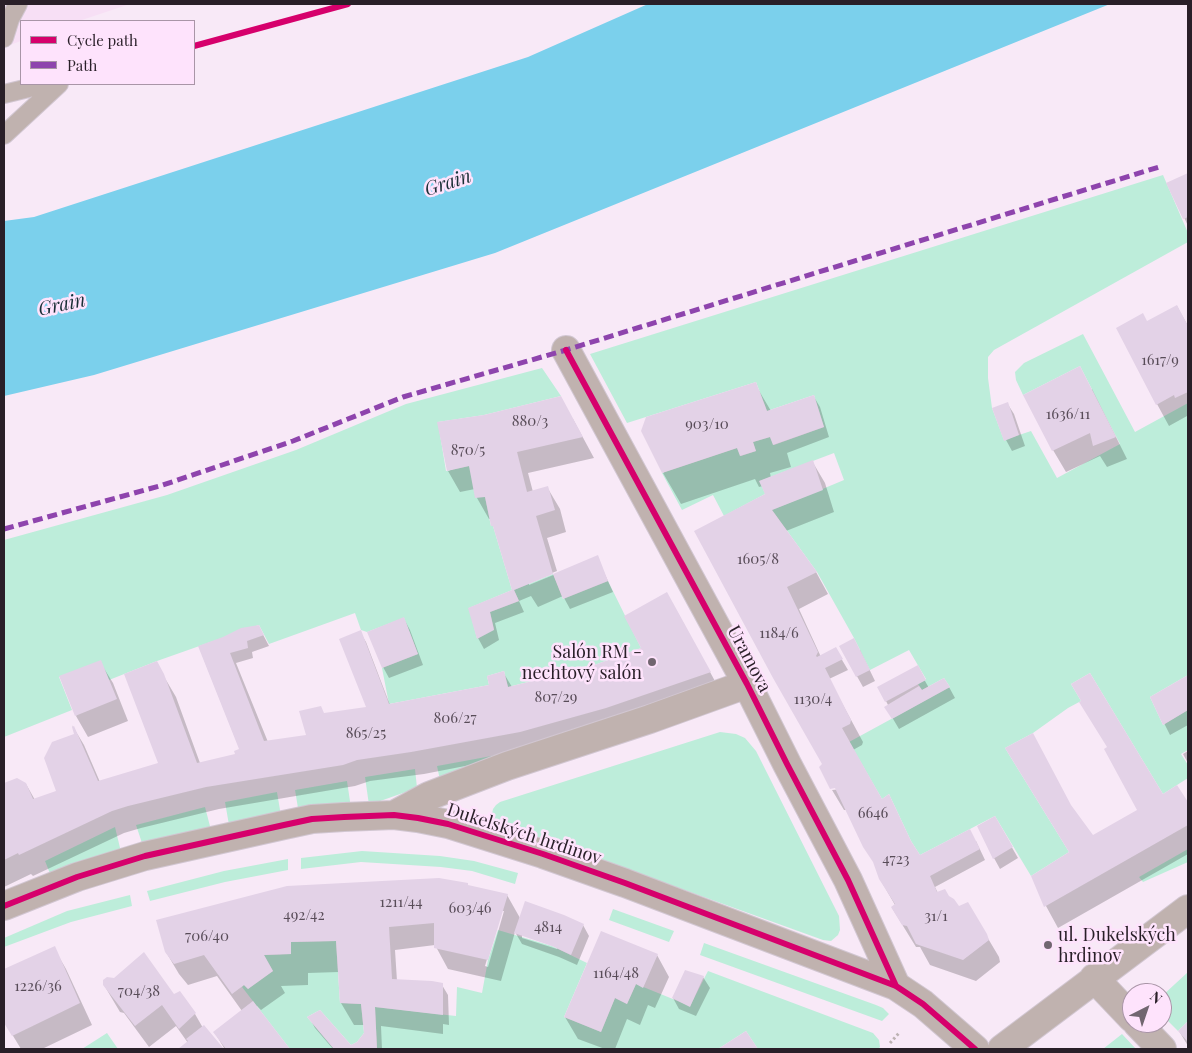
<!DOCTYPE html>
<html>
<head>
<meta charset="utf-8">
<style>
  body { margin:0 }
  #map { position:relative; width:1192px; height:1053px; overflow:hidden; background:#f8e9f7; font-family:"Playfair Display",serif }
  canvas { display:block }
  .frame { position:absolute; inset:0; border:5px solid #291f28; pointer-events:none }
  .legend { position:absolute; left:20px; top:20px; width:175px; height:65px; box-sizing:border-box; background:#fee3fc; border:1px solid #a995a7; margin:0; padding:6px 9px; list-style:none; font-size:15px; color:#291f28 }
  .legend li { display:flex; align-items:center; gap:10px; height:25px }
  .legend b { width:25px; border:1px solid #a995a7 }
  .north { position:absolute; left:1122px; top:983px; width:50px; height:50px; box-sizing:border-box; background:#fee3fc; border:1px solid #a995a7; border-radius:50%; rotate:41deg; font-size:14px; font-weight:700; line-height:20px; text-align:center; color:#291f28 }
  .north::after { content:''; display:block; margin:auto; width:18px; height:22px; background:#716670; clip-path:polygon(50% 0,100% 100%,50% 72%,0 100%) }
</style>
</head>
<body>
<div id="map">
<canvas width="1192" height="1053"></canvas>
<div class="frame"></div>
<ul class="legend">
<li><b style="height:6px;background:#d6006c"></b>Cycle path</li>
<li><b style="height:6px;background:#8e44ad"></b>Path</li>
</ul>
<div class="north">N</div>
</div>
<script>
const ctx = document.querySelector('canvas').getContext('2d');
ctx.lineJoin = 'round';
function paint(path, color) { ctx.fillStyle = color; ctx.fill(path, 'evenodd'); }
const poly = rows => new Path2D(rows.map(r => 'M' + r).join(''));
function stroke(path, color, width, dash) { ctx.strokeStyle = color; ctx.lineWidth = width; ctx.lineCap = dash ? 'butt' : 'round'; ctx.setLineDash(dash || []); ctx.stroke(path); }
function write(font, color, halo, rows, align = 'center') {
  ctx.font = font + ' "Playfair Display",serif'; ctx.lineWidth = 5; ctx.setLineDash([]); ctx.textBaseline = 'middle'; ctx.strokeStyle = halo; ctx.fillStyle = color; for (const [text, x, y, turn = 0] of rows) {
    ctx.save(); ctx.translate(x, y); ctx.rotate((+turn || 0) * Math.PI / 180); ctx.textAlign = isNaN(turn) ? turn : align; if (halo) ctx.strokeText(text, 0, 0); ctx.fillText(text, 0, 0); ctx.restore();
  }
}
const built = poly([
  [4,4,130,4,79,21,21,21,21,41,4,47]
]);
const green = poly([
  [1163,175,1188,233,1188,242,994,350,988,357,988,378,992,408,1004,440,1031,431,1057,478,1120,444,1080,366,1023,395,1016,380,1015,372,1024,363,1083,334,1135,432,1188,403,1188,675,1150,697,1163,725,1188,710,1188,750,1181,754,1188,765,1188,778,1163,794,1090,673,1071,684,1081,701,1068,708,1033,733,1005,748,1069,852,1031,876,995,816,920,855,911,841,889,794,882,799,849,742,950,687,944,678,922,690,918,684,926,679,909,650,870,670,854,638,817,572,772,510,844,480,834,453,760,481,765,494,724,516,713,495,682,510,662,473,737,448,741,456,756,451,753,442,770,437,774,445,824,427,814,395,767,411,756,382,627,423,590,354],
  [542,368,561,396,484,415,438,422,446,471,469,466,485,497,491,526,493,526,512,590,469,608,477,638,494,629,490,612,519,601,514,590,553,574,563,599,608,581,641,648,589,667,508,687,504,671,487,676,489,685,389,704,382,668,418,654,404,618,367,632,361,630,355,613,269,644,259,625,157,661,109,680,59,677,72,710,4,737,4,540,167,495,296,450,406,404],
  [720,732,736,734,745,738,756,751,839,916,840,930,838,935,831,941,823,940,499,823,494,819,492,814,493,809,496,805,500,802],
  [524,750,440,780,437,766],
  [415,769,417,788,369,805,365,777],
  [347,781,351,808,299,814,295,790],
  [277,792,281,816,229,825,225,802],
  [205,807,211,830,143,846,136,825],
  [115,827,121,852,51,876,45,861],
  [1188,849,1188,862,1143,882,1139,877],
  [362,851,440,856,474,861,518,873,515,884,472,871,441,867,361,862,301,869,301,858],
  [288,859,288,870,225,882,150,901,147,891,224,871],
  [130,895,132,906,71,922,4,947,4,938,67,911],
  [613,909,674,931,669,942,609,920],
  [498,930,552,946,587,963,564,1017,601,1032,615,998,627,1004,636,984,690,1006,708,971,873,1033,879,1040,880,1047,878,1049,758,1049,746,1031,718,1049,377,1049,375,1007,456,1016,457,987,482,993,488,960],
  [336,941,340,1003,361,1004,364,1033,357,1042,351,1045,320,1010,307,1017,334,1049,290,1049,242,987,244,985,248,989,273,971,264,955,291,954,291,942],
  [704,943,876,1005,883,1008,889,1014,882,1021,700,955],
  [1188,972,1188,1021,1178,1031,1162,1015,1162,996],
  [107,1033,118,1049,82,1049],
  [1122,1034,1136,1049,1103,1049]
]);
const water = poly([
  [648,4,1110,4,495,253,94,375,4,396,4,221,34,217,528,57]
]);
const shadow = poly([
  [1188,174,1188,226,1168,183],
  [1177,306,1188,326,1188,418,1187,416,1169,426,1157,404,1147,323],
  [755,384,771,411,814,397,820,407,829,437,787,453,791,467,770,473,771,478,812,461,825,483,834,512,786,531,816,572,828,594,799,609,821,657,835,648,848,670,829,679,863,742,862,745,853,750,881,800,919,856,976,841,985,860,935,887,938,893,949,898,959,907,967,903,999,957,1000,962,976,981,930,965,920,947,916,947,892,908,895,905,880,879,875,864,847,810,844,810,832,790,842,789,824,764,767,501,763,486,759,487,755,479,681,504,663,473],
  [1092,389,1127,459,1107,467,1100,456,1066,472,1053,450],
  [1007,403,1014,414,1025,446,1012,451,1006,440],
  [573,419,594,458,528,473,533,492,547,487,560,509,566,532,547,538,557,571,529,582,529,585,597,557,613,592,570,609,563,596,538,607,531,596,519,601,524,612,495,623,499,640,484,649,478,638,470,609,514,591,496,533,491,519,489,519,477,498,475,489,460,492,448,471],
  [679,615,722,694,532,753,424,774,370,781,355,786,219,809,141,828,124,833,33,876,31,874,4,887,4,784,17,779,26,784,35,800,58,792,76,735,72,725,84,745,100,782,160,764,156,663,176,697,200,763,237,755,240,750,199,647,259,627,269,646,252,652,253,658,236,663,268,742,308,736,324,714,368,708,360,632,366,642,390,705,490,686,503,672,512,687,590,668,642,649],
  [404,619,410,630,423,665,389,678,383,667],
  [840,646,860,650,875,681,863,687],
  [100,662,113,683,128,721,88,737,76,716],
  [917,667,929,688,949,687,955,698,899,729,886,707,888,705,879,687],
  [1188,677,1188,725,1170,735,1151,697],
  [1188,751,1188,763,1183,754],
  [1177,787,1188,804,1188,854,1058,928,1046,906,1033,877,1070,853,1074,811,1092,837,1181,829],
  [995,818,1018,858,1000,869,994,858],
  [469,886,507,895,520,918,583,925,589,936,577,965,559,957,522,944,515,932,501,981,448,969,435,945,395,950,397,981,442,985,448,995,449,1025,443,1024,443,1034,381,1026,382,1049,333,1049,315,1028,309,1017,350,1047,358,1043,366,1034,365,1025,354,1025,341,1003,339,972,308,973,308,985,281,986,285,993,261,1010,257,1006,256,1007,288,1049,223,1049,224,1048,215,1033,242,1011,217,976,188,985,179,974,166,952],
  [501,911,504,911,488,967,485,966],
  [522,935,558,947,557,949,522,938],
  [54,948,66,969,92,1025,42,1049,21,1049,4,1021,4,970],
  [657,955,669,977,655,1008,648,1005,640,1025,627,1019,615,1049,605,1049,578,1039,565,1017],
  [686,972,703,977,710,988,696,1016,679,1009,673,998],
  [104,985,174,996,195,1014,203,1028,204,1027,222,1049,180,1049,188,1043,176,1026,149,1047,124,1013,120,1012],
  [1188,1023,1188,1046,1179,1031]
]);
const building = poly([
  [1188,173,1188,217,1183,219,1166,183],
  [1177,305,1188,326,1188,392,1175,398,1174,395,1156,405,1116,328,1143,313,1147,321],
  [1080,366,1116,437,1093,446,1090,433,1052,451,1023,395],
  [756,382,767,411,814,395,824,427,773,445,770,437,753,442,756,451,740,456,737,448,662,473,641,431,646,417],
  [561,396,583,437,517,452,527,492,548,486,555,510,536,516,553,574,514,590,519,601,490,612,494,630,477,639,468,608,512,590,493,526,491,526,485,497,475,498,469,466,447,471,437,422,484,415],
  [1008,402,1019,435,1004,441,992,408],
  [813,460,823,490,772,510,817,572,787,587,818,652,816,656,817,657,836,647,843,659,825,668,851,720,850,724,842,728,882,799,889,794,911,841,920,855,970,829,980,849,930,876,937,892,945,889,949,896,954,899,959,906,968,902,987,934,989,940,963,960,916,944,907,926,902,925,891,907,895,904,879,879,873,862,863,847,835,788,830,789,819,767,822,764,773,678,694,531,765,494,759,481],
  [598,555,608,581,563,599,553,574],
  [667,592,711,672,606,708,520,732,411,752,357,760,343,765,206,787,128,806,112,811,19,855,18,853,4,860,4,783,17,778,26,783,33,799,56,791,44,758,52,742,74,734,72,727,74,726,98,781,158,763,124,674,157,661,164,674,197,763,235,754,234,751,239,749,198,646,223,637,241,628,259,625,264,635,247,641,248,648,230,653,264,741,306,735,299,711,321,706,324,713,366,707,339,639,361,630,389,704,489,685,487,676,504,671,508,687,589,667,641,648,624,616],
  [404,617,418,654,382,668,367,632],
  [854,638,870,670,856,677,839,646],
  [101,660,117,699,75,716,59,676],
  [918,665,926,680,885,702,877,687],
  [1090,673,1163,794,1177,785,1188,802,1188,825,1044,907,1031,876,1069,852,1005,748,1033,733,1071,805,1093,835,1137,810,1104,749,1107,747,1079,702,1081,701,1071,684],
  [1188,675,1188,710,1163,725,1150,697],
  [944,678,950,687,892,719,884,707,919,686,922,690],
  [995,816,1013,847,993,859,977,826],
  [439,878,468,883,468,885,508,894,488,960,434,948,434,923,389,927,392,979,432,981,443,983,443,1015,375,1007,377,1049,334,1049,307,1017,320,1010,351,1045,357,1042,364,1033,361,1004,340,1003,336,941,291,942,291,954,264,955,273,971,248,989,244,985,232,994,204,955,174,964,165,952,156,920,287,886],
  [525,901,564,915,584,924,571,955,552,946,514,933],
  [601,931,658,954,643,988,636,984,627,1004,615,998,601,1032,564,1017],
  [55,946,80,1003,12,1036,4,1023,4,969],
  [144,952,174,994,180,991,196,1013,179,1029,162,1005,135,1026,103,985,103,980,107,977,114,978],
  [685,970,704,976,690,1007,672,998],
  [253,1001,290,1049,226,1049,213,1032],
  [1188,1021,1188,1042,1178,1031],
  [204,1025,224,1049,178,1049,188,1041,186,1039],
  [746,1031,758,1049,718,1049]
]);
const path = poly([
  [890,1043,900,1032]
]);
const service = poly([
  [4,38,10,19,18,4],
  [4,94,45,84],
  [4,135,59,84]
]);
const minor = poly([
  [566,350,747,684,787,764,848,880,896,986],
  [394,815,429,796,507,766,650,719,747,684],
  [4,906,77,877,145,856,284,825,312,819,344,817,394,815,418,818,448,824,543,854,625,883,896,986,923,1004,975,1049],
  [1094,978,1132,1018],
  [1137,1023,1162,1049],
  [1002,1049,1188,909]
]);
const quiet = poly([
  [4,529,163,485,293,441,403,397,566,350,1159,167]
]);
const cycleway = poly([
  [194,46,348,4],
  [566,350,747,684,787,764,848,880,896,986],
  [4,906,77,877,145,856,284,825,312,819,344,817,394,815,418,818,448,824,543,854,625,883,896,986,923,1004,975,1049]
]);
const markers = [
  [652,662,5,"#716670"],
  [1048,945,5,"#716670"]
];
const numberNames = [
  ["1617/9",1160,360],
  ["1636/11",1068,414],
  ["880/3",530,421],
  ["903/10",707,424],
  ["870/5",468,450],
  ["1605/8",758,559],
  ["1184/6",779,633],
  ["807/29",556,697],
  ["1130/4",813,699],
  ["806/27",455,718],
  ["865/25",366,733],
  ["6646",873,813],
  ["4723",896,859],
  ["1211/44",401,902],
  ["603/46",470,908],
  ["492/42",304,915],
  ["31/1",936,916],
  ["4814",548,927],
  ["706/40",207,936],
  ["1164/48",616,973],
  ["1226/36",38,986],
  ["704/38",139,991]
];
const poiNames = [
  ["Salón RM -",642,652],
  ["nechtový salón",642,673],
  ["ul. Dukelských",1058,935,"left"],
  ["hrdinov",1058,956,"left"]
];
const streetNames = [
  ["Uramova",749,659,62],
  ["Dukelských hrdinov",524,834,18]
];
const waterNames = [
  ["Grain",448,183,-18],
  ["Grain",62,305,-12]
];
paint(built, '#f7dff5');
paint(green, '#bdedda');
paint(water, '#7bd0ec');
paint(shadow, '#0003');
paint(building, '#e3d2e7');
stroke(service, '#d1c6d1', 20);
stroke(minor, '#d1c6d1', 30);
stroke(path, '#bdb2b3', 3, [2.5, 2.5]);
stroke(service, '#c0b2af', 18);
stroke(minor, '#c0b2af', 28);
stroke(quiet, '#8e44ad', 5, [10, 5]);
stroke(cycleway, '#d6006c', 6);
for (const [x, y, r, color] of markers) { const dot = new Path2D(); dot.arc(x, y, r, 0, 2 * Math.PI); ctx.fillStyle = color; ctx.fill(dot); stroke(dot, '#fee3fc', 2); }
write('15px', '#584c58', null, numberNames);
write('18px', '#291f28', '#fee3fc', poiNames, 'right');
write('18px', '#291f28', '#fee3fc', streetNames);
write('italic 19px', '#192e35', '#fee3fc', waterNames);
</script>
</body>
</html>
